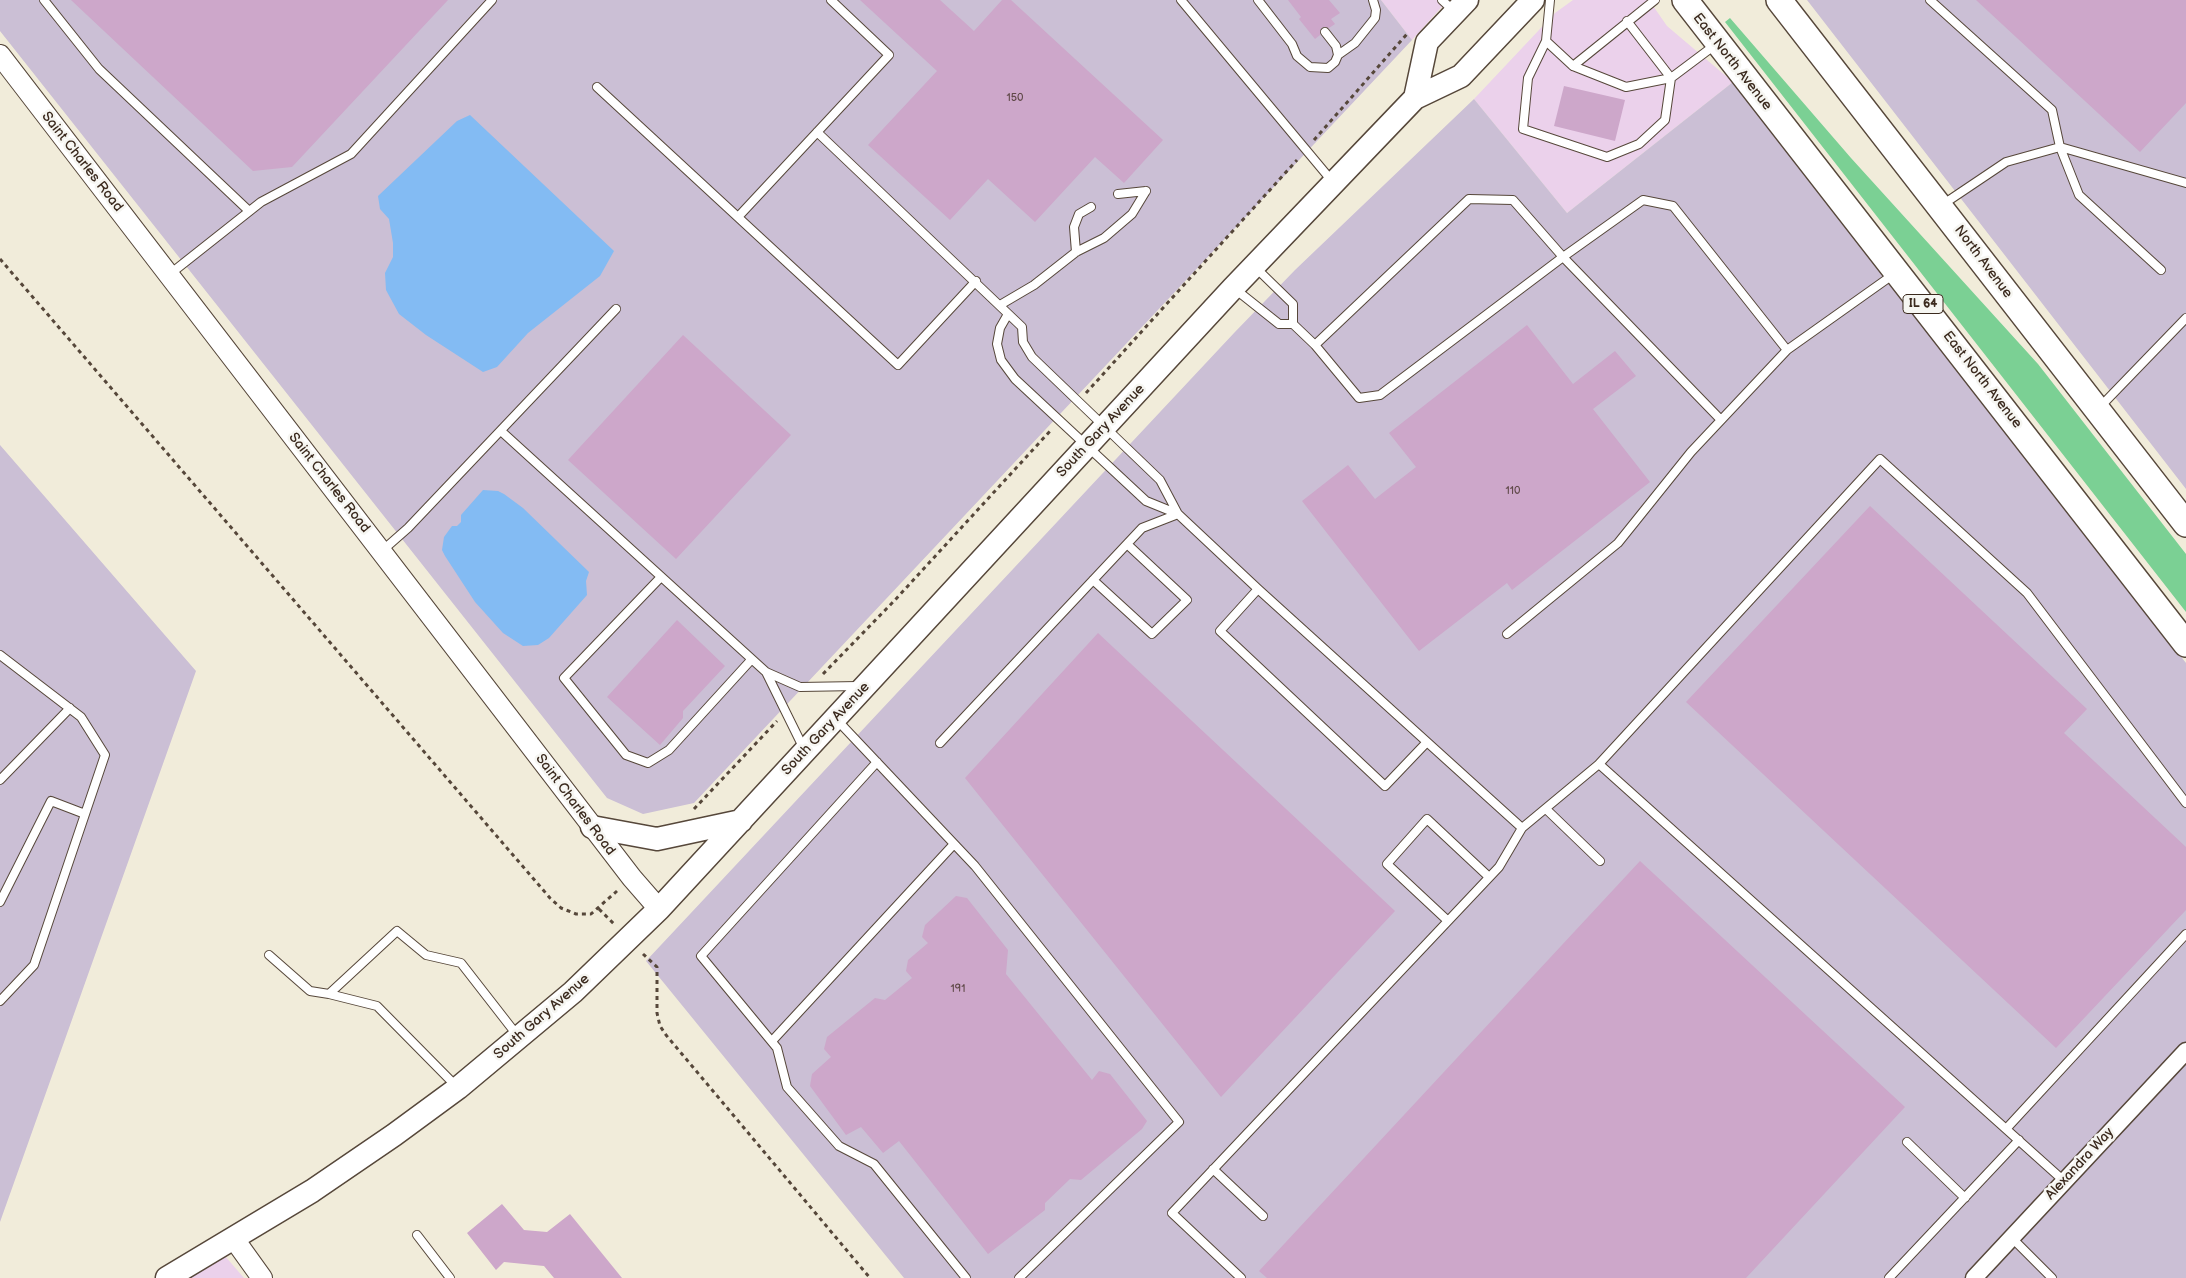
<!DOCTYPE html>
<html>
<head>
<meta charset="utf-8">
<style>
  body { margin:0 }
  canvas { display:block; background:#f1ecda }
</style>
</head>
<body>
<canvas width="2186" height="1278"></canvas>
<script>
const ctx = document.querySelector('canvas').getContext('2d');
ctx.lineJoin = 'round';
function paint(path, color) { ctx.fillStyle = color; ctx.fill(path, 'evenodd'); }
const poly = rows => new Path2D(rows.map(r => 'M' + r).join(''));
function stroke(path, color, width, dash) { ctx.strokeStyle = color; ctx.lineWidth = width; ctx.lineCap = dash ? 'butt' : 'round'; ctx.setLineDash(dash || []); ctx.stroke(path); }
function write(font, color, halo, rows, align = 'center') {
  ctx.font = font + ' "Balsamiq Sans",sans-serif'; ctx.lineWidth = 5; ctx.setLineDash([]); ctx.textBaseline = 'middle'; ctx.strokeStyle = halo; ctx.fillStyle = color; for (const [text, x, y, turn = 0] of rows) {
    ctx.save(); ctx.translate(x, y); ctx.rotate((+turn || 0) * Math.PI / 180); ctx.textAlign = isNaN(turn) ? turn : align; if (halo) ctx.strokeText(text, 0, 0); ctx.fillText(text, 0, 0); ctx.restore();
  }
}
const built = poly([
  [1381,0,1448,0,1412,40],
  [1573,0,1649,0,1667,26,1733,82,1567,213,1474,99,1555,13],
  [225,1256,244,1278,187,1278]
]);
const industrial = poly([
  [0,0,1381,0,1412,40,694,803,643,814,607,798,0,31],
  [1807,0,2186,0,2186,489],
  [1733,82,2186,663,2186,1278,904,1278,646,961,1234,333,1295,270,1474,99,1567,213],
  [0,445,196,671,0,1222]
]);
const green = poly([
  [1730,18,1851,158,2038,364,2186,554,2186,612,1725,22]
]);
const water = poly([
  [470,115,614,251,600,276,528,333,497,367,483,372,426,335,399,314,386,290,385,273,393,257,393,243,389,219,380,209,378,196,457,121],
  [483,490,498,491,504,494,523,508,589,572,586,581,587,595,549,638,538,645,523,646,503,633,475,602,445,556,442,550,444,537,452,526,457,526,461,522,461,515]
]);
const building = poly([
  [71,0,448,0,292,167,253,171],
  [860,0,940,0,974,31,1002,0,1011,0,1163,140,1124,183,1095,157,1035,222,988,179,950,220,868,145,937,71],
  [1288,0,1329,0,1340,13,1331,19,1335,24,1329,28,1322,27,1320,30,1320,35,1315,39,1299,19,1301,17],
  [1976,0,2186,0,2186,103,2140,152],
  [1564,86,1625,100,1615,141,1554,126],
  [1527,325,1573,384,1615,351,1636,376,1593,409,1650,482,1512,590,1507,583,1419,651,1302,501,1348,465,1375,499,1416,467,1389,433],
  [683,335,791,435,676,559,568,460],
  [1870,506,2087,709,2064,733,2186,847,2186,910,2056,1048,1686,702],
  [677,620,725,666,683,711,683,718,660,745,607,697],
  [1098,633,1395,911,1221,1097,965,778],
  [1640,861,1905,1107,1746,1278,1267,1278,1259,1271],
  [956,896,967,898,1008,950,1006,974,1092,1080,1099,1071,1110,1074,1147,1121,1142,1129,1081,1180,1070,1179,1045,1203,1045,1210,988,1254,899,1141,883,1153,861,1127,846,1135,810,1086,812,1074,831,1057,824,1049,827,1037,875,998,885,1000,912,978,906,971,908,960,928,943,922,937,925,925],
  [502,1204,524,1230,547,1232,570,1214,622,1278,554,1278,544,1266,504,1262,496,1270,467,1233]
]);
const path = poly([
  [1314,140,1407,34],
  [0,259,550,898,561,908,576,914,591,914,617,891],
  [1086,393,1297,160],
  [823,674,895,600,1051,430],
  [694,809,777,721],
  [599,909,614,924],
  [643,954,657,967,657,1013,660,1026,666,1035,870,1278]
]);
const service = poly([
  [44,0,99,69,249,211],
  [1181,0,1332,181],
  [1258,0,1292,44,1297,56,1310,67,1328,68,1335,62,1338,55,1336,46,1325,32],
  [1442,0,1454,11],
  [1550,0,1546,41,1573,66,1655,0],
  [1930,0,2052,110,2060,147,2079,195,2161,270],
  [1546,41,1528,78,1523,129,1607,157,1639,144,1665,120,1671,78,1627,21],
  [1338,55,1355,43,1375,18,1376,10,1373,0],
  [1573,66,1626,87,1671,78,1715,45],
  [597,87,898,365,976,281],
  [817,132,1022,327,1023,342,1032,357,1160,480,1178,514],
  [1118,194,1146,191],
  [1942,205,2006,162,2060,147,2186,183],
  [738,217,889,55,831,0],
  [1076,252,1074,227,1079,214,1091,207],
  [1255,267,1293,304,1293,324],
  [170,274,261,202,351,154,492,0],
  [1235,289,1279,324,1293,324,1315,345,1469,199,1513,200,1563,257,1643,200,1673,206,1787,350,1894,274],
  [1000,305,1034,285,1076,252,1104,238,1132,214,1146,191],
  [1008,314,1000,328,997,344,1001,360,1015,379,1146,501,1178,514],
  [1315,345,1359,398,1380,395,1563,257,1721,420],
  [2100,407,2186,318],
  [501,431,766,672,800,687,858,686],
  [383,550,408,528,616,309],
  [661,577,564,678,626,755,648,763,669,750,751,660],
  [1093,580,1152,634,1187,600,1127,544],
  [1258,589,1220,631,1385,786,1427,742],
  [1507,634,1618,543,1691,452,1787,350],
  [0,655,81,717,105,755,34,965,0,1001],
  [766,672,804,749],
  [837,720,975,866,1179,1122,1019,1278],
  [940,743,1142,528,1178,514,1258,589,1522,828,1499,867,1172,1213,1241,1278],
  [877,762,701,956,777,1048,787,1087,839,1146,874,1164,966,1278],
  [0,780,70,708],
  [1546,809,1600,861],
  [1522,828,1599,764],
  [0,902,51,801,85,814],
  [1448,921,1387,864,1427,819,1489,877],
  [269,955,310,991,329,994],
  [772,1041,954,844],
  [456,1086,377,1006,329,994,397,931,426,955,461,963,517,1035],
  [2006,1129,2186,934],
  [1907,1142,1965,1198],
  [1213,1169,1263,1216],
  [2064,1181,1599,764,1880,459,2027,593,2186,803],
  [417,1235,450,1278],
  [2012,1238,2052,1278],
  [1889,1278,2019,1140]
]);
const minor = poly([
  [1974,1278,2186,1051]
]);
const tertiary = poly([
  [0,55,632,878,659,909],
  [234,1239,262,1278]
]);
const secondary = poly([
  [1415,98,1427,42,1467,0],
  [592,827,657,839,741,821],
  [167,1278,312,1191,394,1135,458,1088,573,992,659,909,1233,288,1415,98,1461,76,1533,0]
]);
const primary = poly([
  [1685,0,2186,644],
  [1779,0,2186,524]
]);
const numberNames = [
  ["150",1015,98],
  ["110",1513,491],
  ["191",958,989]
];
const shields = [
  [1923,304,40]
];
const shieldNames = [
  ["IL 64",1923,304]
];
const streetNames = [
  ["East North Avenue",1732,62,52],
  ["Saint Charles Road",82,162,52],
  ["North Avenue",1983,262,53],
  ["East North Avenue",1982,380,52],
  ["South Gary Avenue",1101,431,-47],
  ["Saint Charles Road",329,483,52],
  ["South Gary Avenue",826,729,-47],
  ["Saint Charles Road",575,805,53],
  ["South Gary Avenue",542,1017,-41],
  ["Alexandra Way",2080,1164,-47]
];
paint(built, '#ebd1eb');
paint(industrial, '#cbbfd5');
paint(green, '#7bd094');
paint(water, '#83bbf3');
paint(building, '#cda7ca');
stroke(service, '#56473a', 10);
stroke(minor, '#56473a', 19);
stroke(tertiary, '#56473a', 22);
stroke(secondary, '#56473a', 25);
stroke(primary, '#56473a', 28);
stroke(path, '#56473a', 3, [4, 4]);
stroke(service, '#fff', 8);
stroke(minor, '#fff', 16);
stroke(tertiary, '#fff', 20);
stroke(secondary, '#fff', 22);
stroke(primary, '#fff', 25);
write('11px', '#604949', null, numberNames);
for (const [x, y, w] of shields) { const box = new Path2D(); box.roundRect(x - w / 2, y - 9.5, w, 19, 4); ctx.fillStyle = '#f6f6f2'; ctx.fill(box); stroke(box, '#3b2a1e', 1); }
write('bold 12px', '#3b2a1e', null, shieldNames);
write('14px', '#3b2a1e', '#f6f6f2', streetNames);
</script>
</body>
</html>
